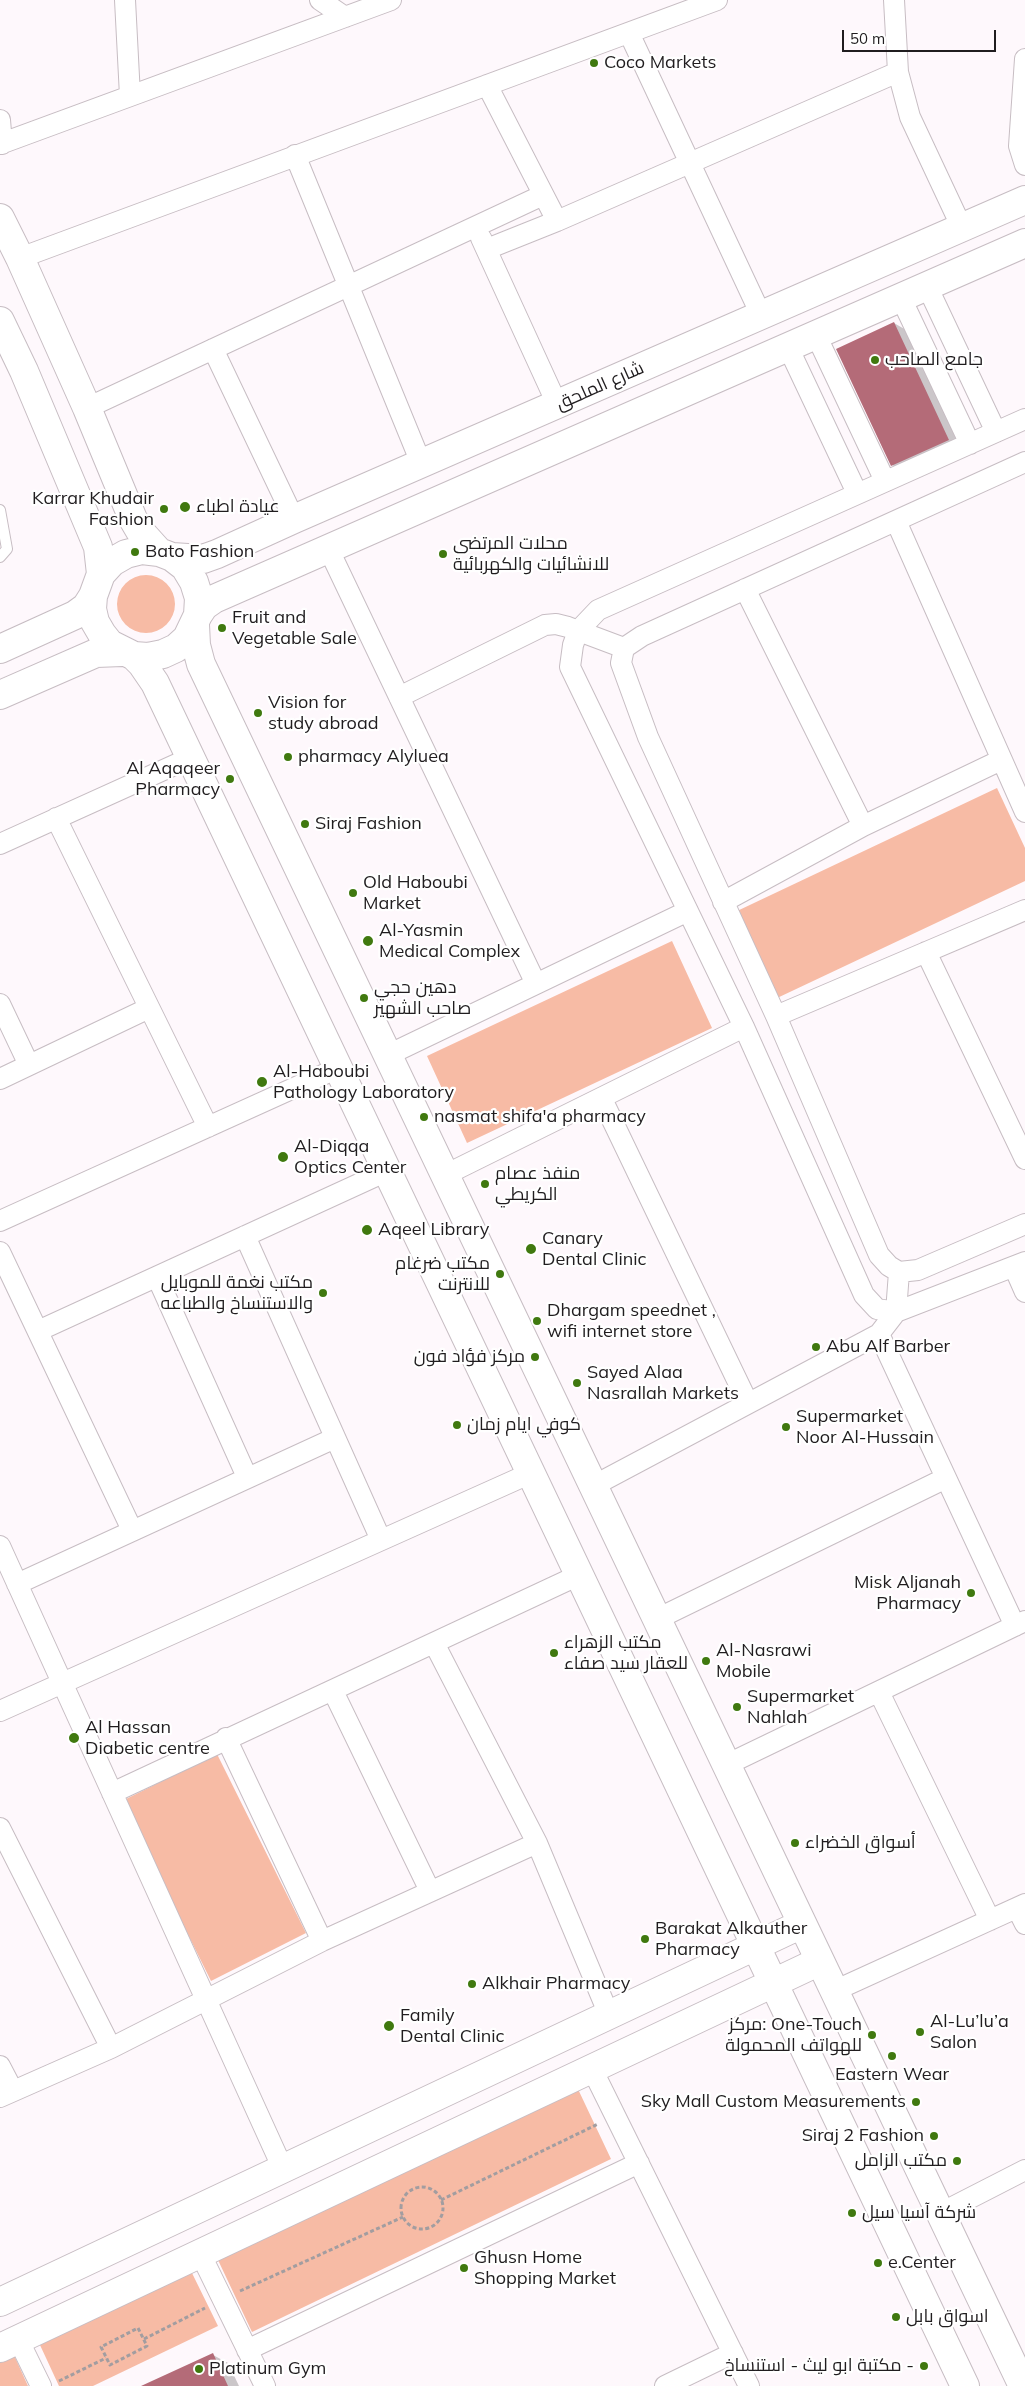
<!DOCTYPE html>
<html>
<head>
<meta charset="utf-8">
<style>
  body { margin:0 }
  #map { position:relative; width:1025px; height:2386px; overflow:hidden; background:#fef8fc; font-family:Mulish,sans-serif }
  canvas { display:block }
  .scale { position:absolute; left:842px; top:30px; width:154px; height:22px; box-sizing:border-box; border:2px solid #201d1f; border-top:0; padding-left:6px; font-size:15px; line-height:18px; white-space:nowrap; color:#201d1f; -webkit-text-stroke:4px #fff; paint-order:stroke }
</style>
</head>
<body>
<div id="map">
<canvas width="1025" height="2386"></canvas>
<div class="scale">50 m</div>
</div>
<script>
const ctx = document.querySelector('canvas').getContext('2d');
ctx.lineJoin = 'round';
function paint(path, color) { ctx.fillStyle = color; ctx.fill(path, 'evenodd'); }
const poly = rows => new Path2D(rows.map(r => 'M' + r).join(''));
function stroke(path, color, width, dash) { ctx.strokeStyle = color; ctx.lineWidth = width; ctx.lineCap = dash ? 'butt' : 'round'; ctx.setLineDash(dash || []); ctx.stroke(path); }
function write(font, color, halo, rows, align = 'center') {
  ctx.font = font + ' Mulish,Cairo,sans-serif'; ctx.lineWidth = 4.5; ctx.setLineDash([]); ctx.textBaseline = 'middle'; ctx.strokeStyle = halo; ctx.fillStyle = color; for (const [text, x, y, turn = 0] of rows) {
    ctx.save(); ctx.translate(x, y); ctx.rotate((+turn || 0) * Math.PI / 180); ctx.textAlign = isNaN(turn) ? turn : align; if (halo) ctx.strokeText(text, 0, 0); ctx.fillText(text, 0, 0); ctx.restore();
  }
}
const green = poly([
  '117 604a29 29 0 1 1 58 0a29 29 0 1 1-58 0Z',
  [997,788,1025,848,1025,881,775,999,735,912],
  [672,941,712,1028,467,1143,427,1056],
  [217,1754,306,1933,211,1981,122,1801],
  [577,2087,611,2159,252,2332,218,2260],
  [191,2271,218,2326,93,2386,59,2386,40,2345],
  [14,2355,28,2386,0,2386,0,2362]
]);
const shadow = poly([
  [894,323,913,334,968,451,912,476,892,465],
  [213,2355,228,2363,239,2386,145,2386]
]);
const building = poly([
  [894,322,949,440,891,466,836,349],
  [213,2353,228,2386,141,2386]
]);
const path = poly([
  '401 2208a21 21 0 1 1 42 0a21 21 0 1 1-42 0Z',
  [441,2200,598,2124],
  [240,2291,403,2217],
  [138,2328,147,2346,110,2365,101,2347,138,2328],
  [144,2339,205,2308],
  [59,2381,106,2358]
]);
const lane = poly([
  [0,510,7,549,0,557]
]);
const street = poly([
  [125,0,130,96],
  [320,0,345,17],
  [894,0,898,72,910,117,962,228],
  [629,33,761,315],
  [1025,59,1019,146,1025,165],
  [487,85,557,221],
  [0,120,2,144],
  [0,144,391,0],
  [295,155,421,463],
  [481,238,557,404],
  [487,249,557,221,898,72],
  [20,258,717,0],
  [927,286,996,432],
  [901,298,970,444],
  [816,335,885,481],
  [788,347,857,493],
  [213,349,294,519],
  [87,408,543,195],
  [1025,462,642,636,624,648,621,663,648,737,776,1016,879,1255,889,1266,899,1272,918,1270,1025,1224],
  [896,521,1025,812],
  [329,550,536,984],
  [745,589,863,826],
  [399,697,545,625,556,624,568,627,624,648],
  [56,818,208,1127],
  [0,844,190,758],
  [723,902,863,826,1001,760],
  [926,952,1025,1159],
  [0,1004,29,1065],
  [776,1016,1025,910],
  [388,1055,688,911],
  [0,1079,149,1008],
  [602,1099,748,1403],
  [445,1175,744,1027],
  [0,1221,338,1068],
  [245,1236,381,1540],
  [0,1252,132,1530],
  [1014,1267,1025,1292],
  [157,1277,247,1477],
  [896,1312,877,1309,864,1295,744,1027,570,667,573,645,578,631,598,610,1025,419],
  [896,1312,899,1272],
  [38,1331,387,1171],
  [879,1334,1015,1626],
  [593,1486,879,1334,896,1312,1025,1262],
  [0,1546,283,2169],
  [17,1584,335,1438],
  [657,1619,946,1478],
  [434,1643,537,1843,609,2015],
  [333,1691,430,1891],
  [879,1692,990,1920],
  [0,1711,531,1473],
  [226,1738,322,1941],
  [726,1765,1025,1621],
  [112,1793,579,1575],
  [0,1828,111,2048],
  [1017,1908,1025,1924],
  [834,1991,1025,1904],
  [0,2066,13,2091],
  [592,2069,749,2386],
  [0,2097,111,2048,322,1941,537,1843],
  [941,2213,1025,2170],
  [200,2253,265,2386],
  [18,2339,41,2386],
  [247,2350,639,2163],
  [665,2386,733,2353]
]);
const secondary = poly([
  [0,218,20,258,87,408,133,519,140,531,159,552],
  [0,321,24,371,98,547,101,574],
  [172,557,203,559,217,554,294,519,1025,200],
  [198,615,204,606,214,599,1025,243],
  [195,625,196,645,201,664,1023,2386],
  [0,649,75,615,86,607,93,596,101,574,112,562,126,554,142,550,159,552,172,557,185,567,194,582,199,598,198,615,187,638,176,648,163,654,148,657,134,656,110,644,102,634,95,622,92,609,93,596],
  [134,656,142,664,155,683,965,2386],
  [0,695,96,653,122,652],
  [0,2302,802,1924],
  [0,2348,820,1961]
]);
const markers = [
  [594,63,5,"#40790f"],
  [875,360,5,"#40790f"],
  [185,507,6,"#40790f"],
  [164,509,5,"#40790f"],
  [135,552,5,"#40790f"],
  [443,554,5,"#40790f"],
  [222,628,5,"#40790f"],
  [258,713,5,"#40790f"],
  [288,757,5,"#40790f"],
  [230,779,5,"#40790f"],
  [305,824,5,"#40790f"],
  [353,893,5,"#40790f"],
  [368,941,6,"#40790f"],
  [364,998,5,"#40790f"],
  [262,1082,6,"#40790f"],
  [424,1117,5,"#40790f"],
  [283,1157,6,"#40790f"],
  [485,1184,5,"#40790f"],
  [367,1230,6,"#40790f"],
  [531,1249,6,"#40790f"],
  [500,1274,5,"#40790f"],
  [323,1293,5,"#40790f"],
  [537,1321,5,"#40790f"],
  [816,1347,5,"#40790f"],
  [535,1357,5,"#40790f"],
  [577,1383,5,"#40790f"],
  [457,1425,5,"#40790f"],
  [786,1427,5,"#40790f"],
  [971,1593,5,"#40790f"],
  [554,1653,5,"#40790f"],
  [706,1661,5,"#40790f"],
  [737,1707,5,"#40790f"],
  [74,1738,6,"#40790f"],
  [795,1843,5,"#40790f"],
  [645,1939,5,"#40790f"],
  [472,1984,5,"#40790f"],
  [389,2026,6,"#40790f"],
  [920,2032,5,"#40790f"],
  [872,2035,5,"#40790f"],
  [892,2056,5,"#40790f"],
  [916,2102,5,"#40790f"],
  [934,2136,5,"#40790f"],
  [957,2161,5,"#40790f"],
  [852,2213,5,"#40790f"],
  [878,2263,5,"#40790f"],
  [464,2268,5,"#40790f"],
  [896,2317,5,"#40790f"],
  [924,2366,5,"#40790f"],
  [199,2369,5,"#40790f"]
];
const poiNames = [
  ["Coco Markets",604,63],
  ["جامع الصاحب",885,360],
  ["Karrar Khudair",154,499,"right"],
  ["Fashion",154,520,"right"],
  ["عيادة اطباء",196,507],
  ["محلات المرتضى",453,544],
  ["للانشائيات والكهربائية",453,565],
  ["Bato Fashion",145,552],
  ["Fruit and",232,618],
  ["Vegetable Sale",232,639],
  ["Vision for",268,703],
  ["study abroad",268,724],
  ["pharmacy Alyluea",298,757],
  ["Al Aqaqeer",220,769,"right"],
  ["Pharmacy",220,790,"right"],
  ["Siraj Fashion",315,824],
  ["Old Haboubi",363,883],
  ["Market",363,904],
  ["Al-Yasmin",379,931],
  ["Medical Complex",379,952],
  ["دهين حجي",374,988],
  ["صاحب الشهير",374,1009],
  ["Al-Haboubi",273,1072],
  ["Pathology Laboratory",273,1093],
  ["nasmat shifa'a pharmacy",434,1117],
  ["Al-Diqqa",294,1147],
  ["Optics Center",294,1168],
  ["منفذ عصام",495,1174],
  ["الكريطي",495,1195],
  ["Aqeel Library",378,1230],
  ["Canary",542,1239],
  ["Dental Clinic",542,1260],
  ["مكتب ضرغام",490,1264,"right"],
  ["للانترنت",490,1285,"right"],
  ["مكتب نغمة للموبايل",313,1283,"right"],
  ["والاستنساخ والطباعه",313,1304,"right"],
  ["Dhargam speednet ,",547,1311],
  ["wifi internet store",547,1332],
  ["Abu Alf Barber",826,1347],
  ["مركز فؤاد فون",525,1357,"right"],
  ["Sayed Alaa",587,1373],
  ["Nasrallah Markets",587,1394],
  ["Supermarket",796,1417],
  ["Noor Al-Hussain",796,1438],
  ["كوفي ايام زمان",467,1425],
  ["Misk Aljanah",961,1583,"right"],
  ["Pharmacy",961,1604,"right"],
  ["مكتب الزهراء",564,1643],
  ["للعقار سيد صفاء",564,1664],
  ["Al-Nasrawi",716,1651],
  ["Mobile",716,1672],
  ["Supermarket",747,1697],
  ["Nahlah",747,1718],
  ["Al Hassan",85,1728],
  ["Diabetic centre",85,1749],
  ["أسواق الخضراء",805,1843],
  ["Barakat Alkauther",655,1929],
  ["Pharmacy",655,1950],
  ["Alkhair Pharmacy",482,1984],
  ["Family",400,2016],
  ["Dental Clinic",400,2037],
  ["Al-Lu’lu’a",930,2022],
  ["Salon",930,2043],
  ["مركز: One-Touch",862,2025,"right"],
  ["للهواتف المحمولة",862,2046,"right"],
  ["Eastern Wear",892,2075,"center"],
  ["Sky Mall Custom Measurements",906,2102,"right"],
  ["Siraj 2 Fashion",924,2136,"right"],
  ["مكتب الزامل",947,2161,"right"],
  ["شركة آسيا سيل",862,2213],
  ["Ghusn Home",474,2258],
  ["Shopping Market",474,2279],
  ["e.Center",888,2263],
  ["اسواق بابل",906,2317],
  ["مكتبة ابو ليث - استنساخ -",914,2366,"right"],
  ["Platinum Gym",209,2369]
];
const streetNames = [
  ["شارع الملحق",600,386,-24]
];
paint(green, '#f7bba5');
paint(shadow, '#0003');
paint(building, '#b46b78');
stroke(lane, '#c7bdc3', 12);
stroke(street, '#c7bdc3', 22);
stroke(secondary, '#c7bdc3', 30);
stroke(path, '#a29da0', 3, [4, 2.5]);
stroke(lane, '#fff', 10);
stroke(street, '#fff', 20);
stroke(secondary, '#fff', 28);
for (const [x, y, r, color] of markers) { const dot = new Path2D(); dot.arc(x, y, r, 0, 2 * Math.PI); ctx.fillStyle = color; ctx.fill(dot); stroke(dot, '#fff', 2); }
write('18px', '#201d1f', '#fff', poiNames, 'left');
write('18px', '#201d1f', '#fff', streetNames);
</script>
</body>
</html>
